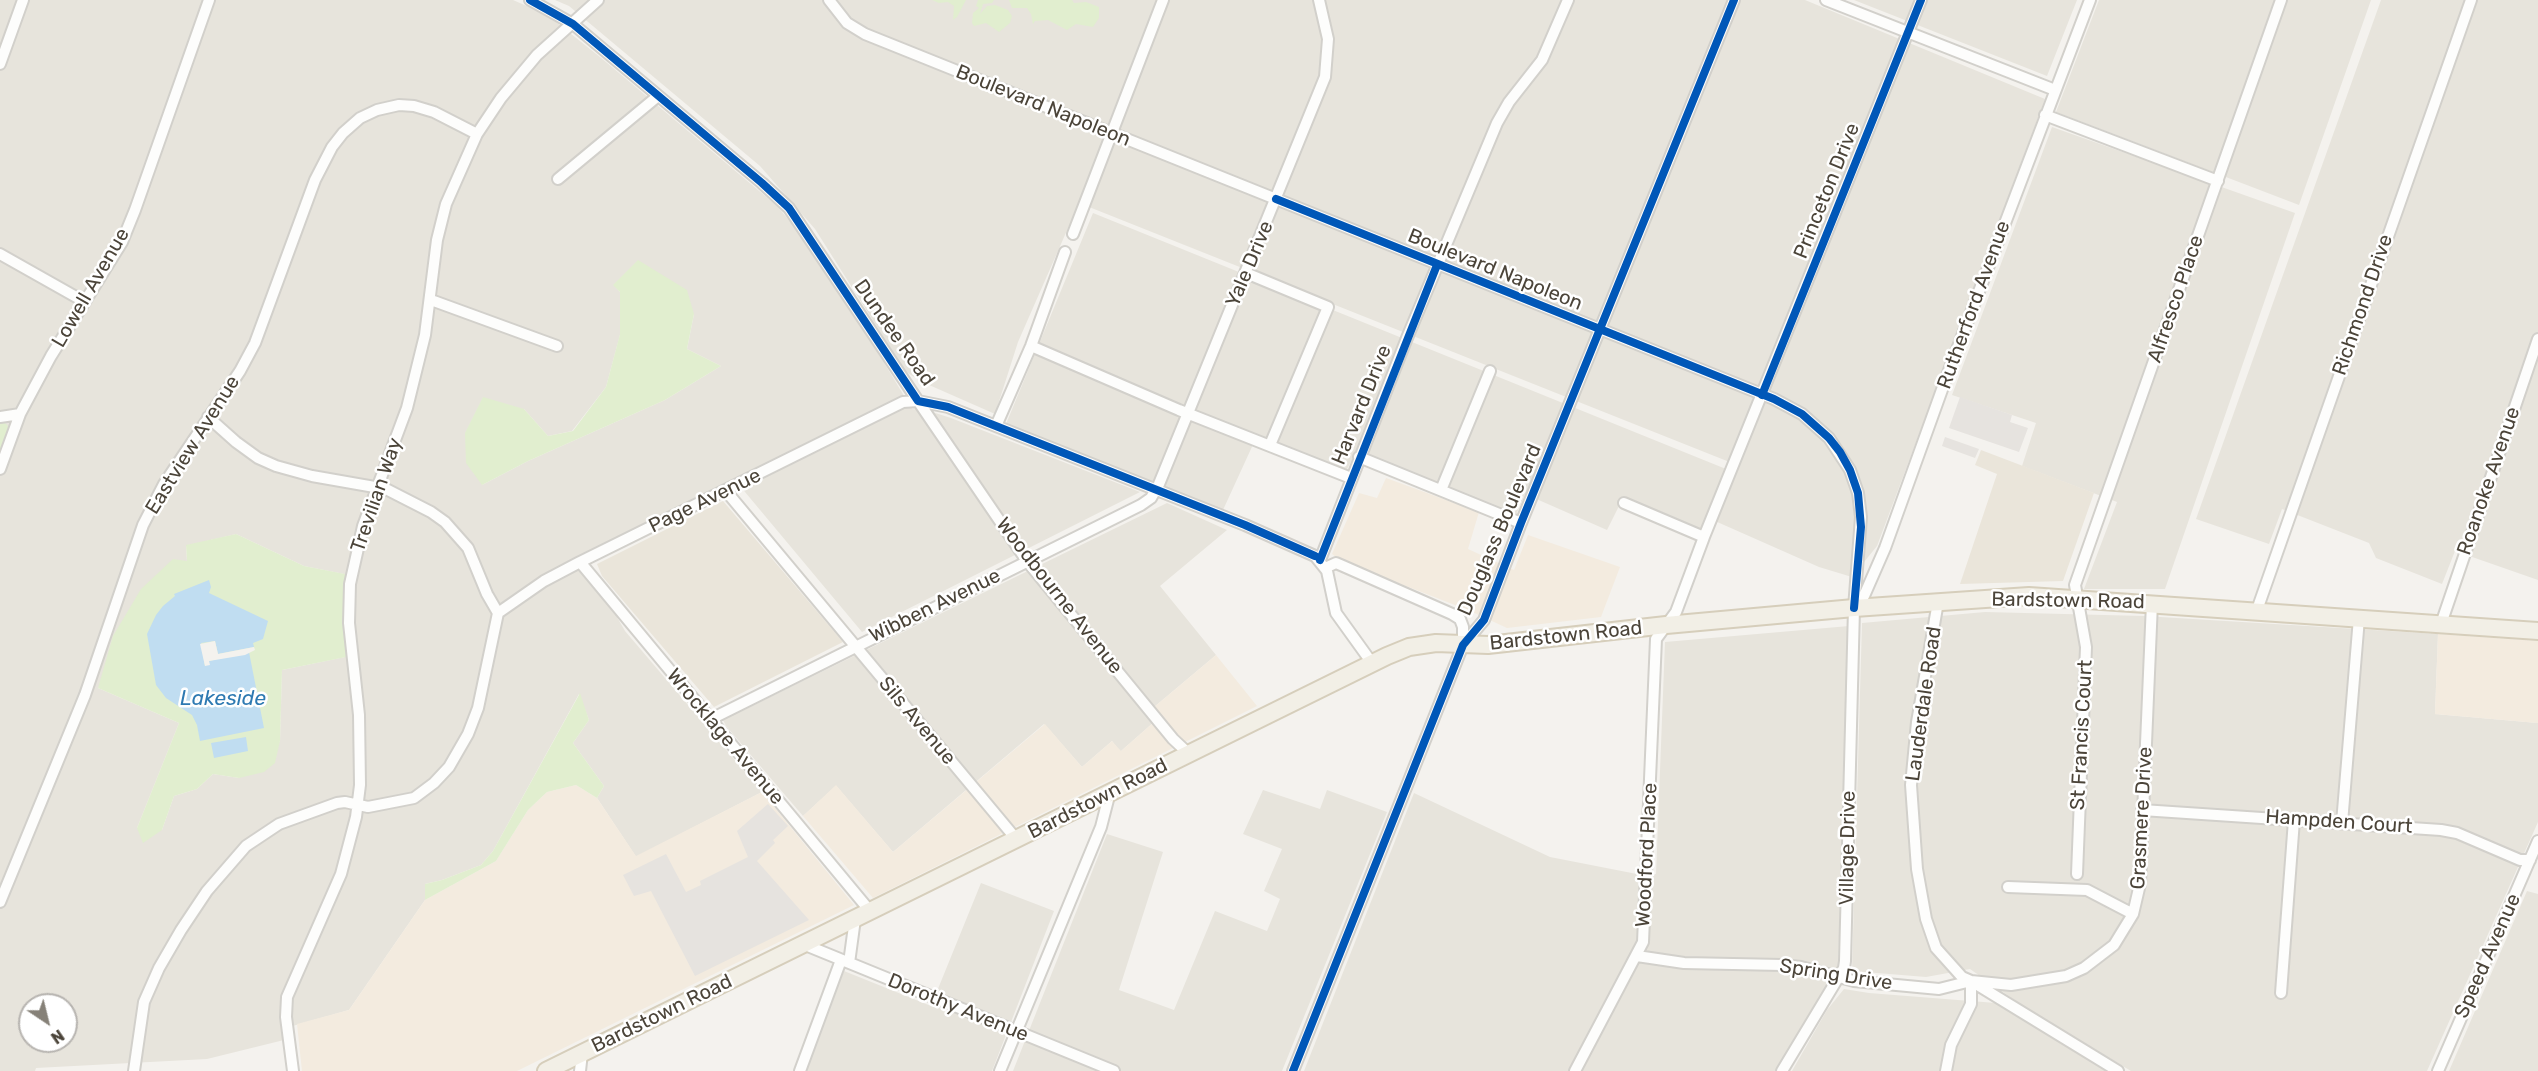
<!DOCTYPE html>
<html>
<head>
<meta charset="utf-8">
<style>
  body { margin:0 }
  #map { position:relative; width:2538px; height:1071px; overflow:hidden; background:#f4f2ee; font-family:Rubik,sans-serif }
  canvas { display:block }
  .north { position:absolute; left:18px; top:993px; width:60px; height:60px; box-sizing:border-box; background:#fff; border:2px solid #b7b4b0; border-radius:50%; rotate:145deg; font-size:16px; font-weight:700; line-height:24px; text-align:center; color:#4b4439 }
  .north::after { content:''; display:block; margin:auto; width:21px; height:27px; background:#868178; clip-path:polygon(50% 0,100% 100%,50% 72%,0 100%) }
</style>
</head>
<body>
<div id="map">
<canvas width="2538" height="1071"></canvas>
<div class="north">N</div>
</div>
<script>
const ctx = document.querySelector('canvas').getContext('2d');
ctx.lineJoin = 'round';
function paint(path, color) { ctx.fillStyle = color; ctx.fill(path, 'evenodd'); }
const poly = rows => new Path2D(rows.map(r => 'M' + r).join(''));
function stroke(path, color, width, dash) { ctx.strokeStyle = color; ctx.lineWidth = width; ctx.lineCap = dash ? 'butt' : 'round'; ctx.setLineDash(dash || []); ctx.stroke(path); }
function write(font, color, halo, rows, align = 'center') {
  ctx.font = font + ' Rubik,sans-serif'; ctx.lineWidth = 5; ctx.setLineDash([]); ctx.textBaseline = 'middle'; ctx.strokeStyle = halo; ctx.fillStyle = color; for (const [text, x, y, turn = 0] of rows) {
    ctx.save(); ctx.translate(x, y); ctx.rotate((+turn || 0) * Math.PI / 180); ctx.textAlign = isNaN(turn) ? turn : align; if (halo) ctx.strokeText(text, 0, 0); ctx.fillText(text, 0, 0); ctx.restore();
  }
}
const residential = poly([
  [0,0,513,0,529,7,556,22,600,57,777,206,804,238,840,290,912,409,929,411,951,418,1140,492,862,632,735,480,583,558,625,631,762,792,636,857,597,798,604,786,573,743,589,720,579,694,493,851,481,865,442,880,425,884,425,900,349,1010,282,1029,284,1040,207,1059,36,1068,35,1071,0,1071],
  [614,285,694,314,687,349,721,366,665,400,528,461,482,485,524,409,548,436,572,431,606,387,621,331,620,292],
  [236,534,304,566,344,574,343,600,345,657,282,670,280,741,239,778,213,774,197,789,174,796,162,830,137,828,179,723,98,688,187,561,186,546],
  [30,1005,66,1005,66,1041,30,1041],
  [555,0,1805,0,2045,99,1877,546,1852,577,1819,567,1715,521,1737,465,1079,203,1018,342,995,414,920,381,905,371,815,229,760,166,569,6],
  [1854,0,2077,0,2047,76],
  [2099,0,2371,0,2299,205,2056,112],
  [2381,0,2538,0,2538,580,2455,551,2442,584,2376,558,2369,543,2282,509,2269,544,2196,519],
  [2052,127,2295,213,2165,589,2084,589,2117,502,2022,466,2036,423,1952,395],
  [1093,213,1726,469,1702,532,1623,498,1607,530,1525,494,1515,517,1355,454,1345,473,1256,438,1223,510,1006,424],
  [1167,503,1227,530,1160,586,1216,655,1147,713,1154,722,1120,752,1112,741,1082,767,1044,724,893,852,836,786,803,816,726,726,723,720],
  [1985,612,2144,616,2438,634,2435,714,2538,723,2538,822,2427,1071,2131,1071,2026,1008,1970,969,1926,977,1852,971,1862,623],
  [1849,626,1838,967,1776,1071,1304,1071,1414,793,1550,857,1642,875,1656,874,1665,642],
  [1263,790,1320,809,1327,790,1387,812,1282,1071,1013,1071,1107,834,1163,852,1119,990,1174,1010,1215,911,1267,931,1280,899,1264,891,1282,849,1243,834],
  [981,883,1054,911,992,1071,805,1071,844,971,931,1006],
  [2527,891,2538,894,2538,1071,2449,1071],
  [1844,989,1869,993,1996,1003,2107,1071,1792,1071,1827,1010]
]);
const commercial = poly([
  [1386,478,1479,512,1468,549,1514,570,1528,535,1620,567,1601,617,1507,628,1468,610,1341,561,1332,554,1359,493,1377,498],
  [2438,634,2538,641,2538,723,2435,714],
  [1216,655,1257,706,873,898,803,816,836,785,893,852,1045,724,1082,767,1112,741,1121,751,1154,722,1147,713],
  [576,785,597,798,636,856,762,792,854,905,517,1071,302,1071,297,1024,349,1010,425,900,496,861,528,810,547,792]
]);
const education = poly([
  [1981,450,2094,493,2063,581,1960,584,1997,474,1975,465],
  [723,501,843,642,714,707,602,576,597,564]
]);
const green = poly([
  [932,0,966,0,957,17,953,20,954,6,948,2,939,3],
  [978,0,994,0,992,3,983,4,980,14,987,6,995,5,1008,10,1012,16,1010,23,999,32,986,23,974,26,972,23,973,13,979,8,976,6],
  [1009,0,1072,0,1074,3,1086,2,1099,7,1099,18,1093,27,1076,24,1067,30,1048,20,1035,21,1033,24,1031,14,1027,8,1012,8],
  [638,260,687,290,694,314,687,349,721,366,665,400,528,461,482,485,466,463,465,433,483,397,524,409,548,436,573,431,606,387,620,334,620,292,613,285],
  [0,422,5,423,10,428,0,453],
  [236,534,304,566,345,574,343,600,346,657,282,670,280,741,275,763,264,772,239,778,213,774,197,789,174,796,162,830,143,843,137,828,179,723,98,688,113,636,141,589,173,559,187,561,186,545],
  [580,693,589,720,573,743,604,786,597,798,576,785,547,792,528,810,496,861,425,900,425,884,442,880,481,865,493,851]
]);
const parking = poly([
  [1960,397,2012,415,2010,422,2028,428,2019,452,1949,428],
  [1945,437,1979,449,1975,458,1942,446],
  [768,804,788,826,773,840,775,843,757,861,809,920,695,976,651,891,634,896,623,875,666,854,686,892,701,885,700,881,748,857,737,831]
]);
const water = poly([
  [209,580,211,587,209,593,268,621,263,639,253,643,254,647,218,654,215,641,201,643,205,666,209,661,249,652,264,728,200,741,197,725,192,715,166,698,156,685,147,634,156,615,163,606,175,596,174,594],
  [246,737,248,751,214,758,211,743]
]);
const pier = poly([
  [215,641,218,654,254,647,255,650,245,655,209,661,210,665,205,666,200,644]
]);
const minor = poly([
  [530,0,573,24,762,183,789,208,918,401,948,407,1245,525,1315,556,1327,571,1336,613,1372,663],
  [829,0,847,23,865,34,1774,399,1802,414,1829,438,1850,470,1858,493,1861,517,1854,608,1845,961,1844,968,1782,1071],
  [1826,0,2055,90],
  [0,64,23,0],
  [2045,115,2218,181],
  [558,179,658,96],
  [1073,234,1163,0],
  [0,254,85,302],
  [1246,273,1328,307,1270,445],
  [431,300,557,346],
  [1031,346,1179,410,1351,478],
  [0,417,20,414],
  [996,426,1031,346,1065,252],
  [1359,457,1521,523],
  [0,469,20,414,51,356,122,242,135,210,209,0],
  [1441,490,1490,371],
  [726,491,1017,840],
  [1624,503,1704,537],
  [1320,560,1407,338,1497,123,1509,102,1542,60,1568,0],
  [580,562,870,911],
  [1325,568,1336,563,1343,566,1452,614,1460,619,1463,627,1463,645],
  [1938,602,1917,722,1911,785,1917,869,1926,919,1936,948,1962,977,1971,981,2011,985,2066,976,2084,968,2114,945,2133,914,2140,884,2152,603],
  [1854,608,1864,596,1885,548,1948,373,2090,0],
  [2257,610,2471,0],
  [498,613,544,581,580,562,903,402,918,401,1027,561,1173,739,1189,754],
  [2441,624,2538,339],
  [711,719,1141,505,1151,498,1159,484,1325,77,1328,39,1319,0],
  [2142,810,2441,830,2457,833,2520,860,2530,860],
  [2342,823,2359,618],
  [2077,874,2086,647,2075,585,2281,0],
  [2008,887,2087,890,2133,914],
  [0,902,85,695,143,525,164,484,240,371,255,343,315,180,332,147,343,133,360,118,377,110,399,105,414,106,434,112,477,134],
  [803,944,1114,1071],
  [1637,956,1684,963,1782,965,1801,967,1854,981,1939,989,1971,981,2118,1071],
  [849,963,855,919],
  [2281,993,2294,820],
  [134,1071,144,1002,159,968,181,930,207,891,246,846,279,824,337,803,345,802,368,807,414,798,434,783,449,767,468,734,478,708,498,613,487,594,468,548,445,522,431,512,386,489,312,476,276,466,258,458,236,442,208,417],
  [293,1071,286,1017,287,997,341,874,356,817,360,785,359,715,349,623,350,584,363,526,407,408,425,335,437,240,446,204,477,134,501,98,537,55,598,0],
  [580,1071,582,1053],
  [800,1071,841,960],
  [1000,1071,1101,827,1110,792],
  [1293,1071,1463,645,1484,620,1521,523,1734,0],
  [1575,1071,1643,942,1656,639,1676,612,1704,537,1921,0],
  [1946,1071,1951,1045,1971,1004,1971,981],
  [2438,1071,2538,841]
]);
const primary = poly([
  [546,1071,1387,656,1409,647,1436,643,1488,645,1666,625,1854,608,2029,596,2538,631]
]);
const cycleway = poly([
  [530,0,573,24,762,183,789,208,918,401,948,407,1245,525,1315,556],
  [1276,199,1774,399,1802,414,1829,438,1840,452,1850,470,1858,493,1861,527,1854,608],
  [1762,395,1921,0],
  [1320,560,1437,265],
  [1293,1071,1463,645,1484,620,1521,523,1734,0]
]);
const streetNames = [
  ["Boulevard Napoleon",1043,106,22],
  ["Princeton Drive",1827,191,-68],
  ["Yale Drive",1250,264,-67],
  ["Boulevard Napoleon",1495,270,22],
  ["Lowell Avenue",91,288,-60],
  ["Alfresco Place",2176,299,-71],
  ["Rutherford Avenue",1974,305,-70],
  ["Richmond Drive",2363,305,-71],
  ["Dundee Road",894,333,55],
  ["Harvard Drive",1362,405,-68],
  ["Eastview Avenue",193,445,-58],
  ["Roanoke Avenue",2489,481,-71],
  ["Trevilian Way",377,495,-71],
  ["Page Avenue",705,501,-26],
  ["Douglass Boulevard",1500,530,-67],
  ["Woodbourne Avenue",1059,596,52],
  ["Bardstown Road",2068,601,1],
  ["Wibben Avenue",935,606,-26],
  ["Bardstown Road",1566,636,-6],
  ["Lauderdale Road",1924,704,-82],
  ["Sils Avenue",917,721,50],
  ["St Francis Court",2082,735,-87],
  ["Wrocklage Avenue",725,737,50],
  ["Bardstown Road",1098,799,-27],
  ["Grasmere Drive",2142,818,-87],
  ["Hampden Court",2339,822,4],
  ["Village Drive",1848,848,-89],
  ["Woodford Place",1647,855,-87],
  ["Speed Avenue",2488,956,-66],
  ["Spring Drive",1836,975,9],
  ["Dorothy Avenue",958,1008,22],
  ["Bardstown Road",662,1014,-26]
];
const waterNames = [
  ["Lakeside",223,699]
];
paint(residential, '#e7e4dc');
paint(commercial, '#f3ebdf');
paint(education, '#eae5da');
paint(green, '#e1eecf');
paint(parking, '#e6e3df');
paint(water, '#c0ddf1');
paint(pier, '#f4f2ee');
stroke(minor, '#d2d0cb', 14);
stroke(primary, '#d6cebb', 20);
stroke(minor, '#fdfdfc', 10);
stroke(primary, '#f2efe6', 16);
stroke(cycleway, '#0057b8', 8);
write('20px', '#4b4439', '#fff', streetNames);
write('italic 21px', '#2e7ab2', '#fff', waterNames);
</script>
</body>
</html>
